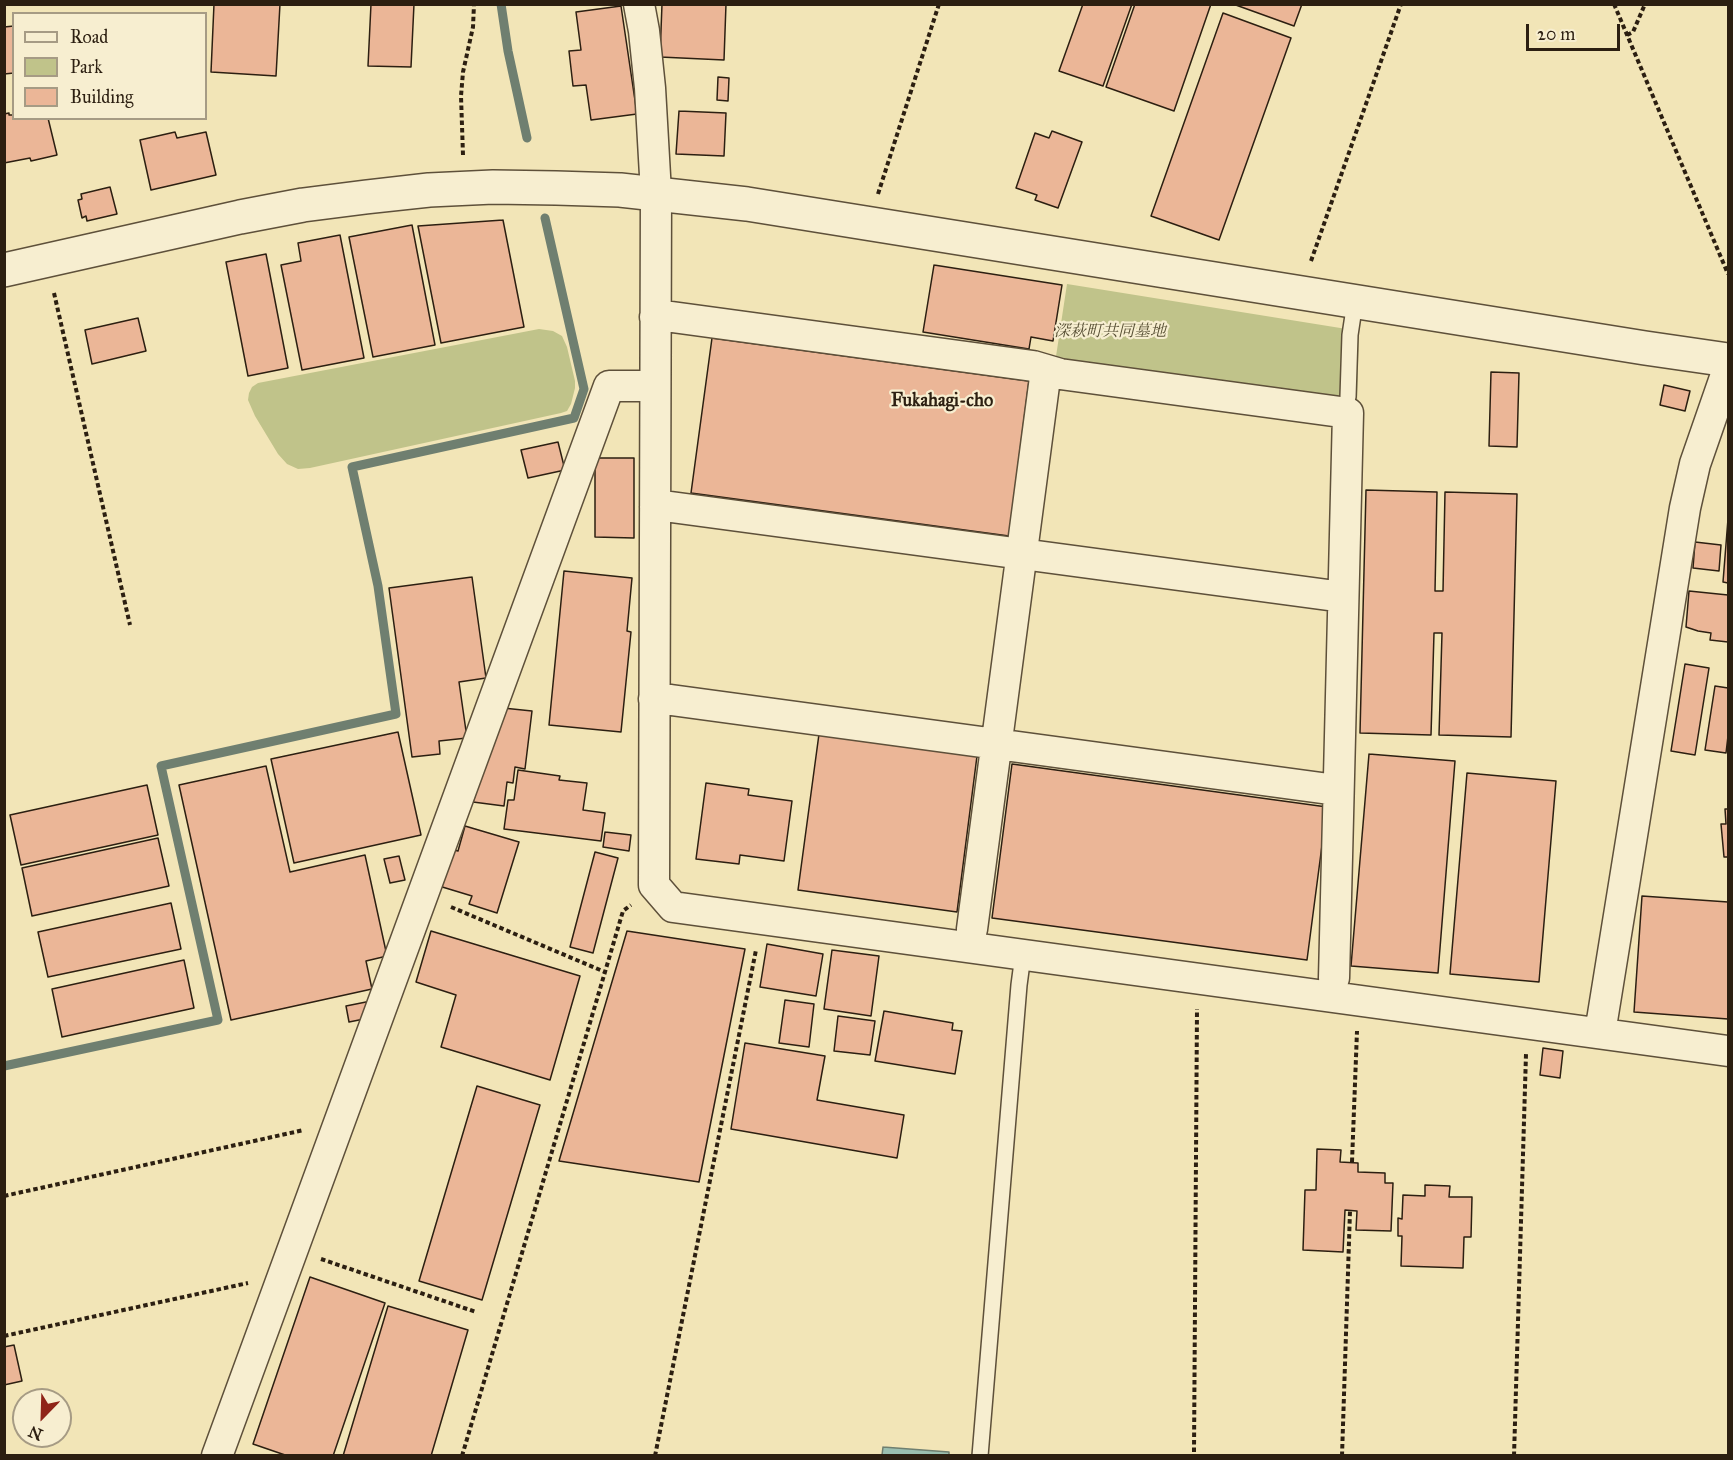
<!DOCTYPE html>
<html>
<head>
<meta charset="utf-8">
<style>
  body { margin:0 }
  #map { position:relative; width:1733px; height:1460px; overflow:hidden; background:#f2e5b7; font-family:"IM FELL Great Primer",serif }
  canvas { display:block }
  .frame { position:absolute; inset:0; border:6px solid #2c1f11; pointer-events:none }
  .legend { position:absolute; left:12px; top:12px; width:195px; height:108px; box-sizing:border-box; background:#f7eed0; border:2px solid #a69b84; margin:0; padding:8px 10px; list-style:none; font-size:18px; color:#2c1f11 }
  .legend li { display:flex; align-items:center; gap:12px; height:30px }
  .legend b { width:30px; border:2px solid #a69b84 }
  .north { position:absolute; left:12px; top:1388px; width:60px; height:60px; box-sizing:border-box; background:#f7eed0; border:2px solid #a69b84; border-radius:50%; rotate:203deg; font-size:16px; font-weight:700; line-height:24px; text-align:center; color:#2c1f11 }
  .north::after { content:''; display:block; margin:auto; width:21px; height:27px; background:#8f2418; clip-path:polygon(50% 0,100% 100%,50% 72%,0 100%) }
  .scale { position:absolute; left:1526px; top:24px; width:94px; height:27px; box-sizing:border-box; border:3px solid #2c1f11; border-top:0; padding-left:8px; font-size:18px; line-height:21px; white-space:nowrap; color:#2c1f11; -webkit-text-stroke:4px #f7eed0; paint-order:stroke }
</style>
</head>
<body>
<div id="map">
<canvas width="1733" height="1460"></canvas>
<div class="frame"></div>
<ul class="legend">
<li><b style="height:8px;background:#f7eed0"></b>Road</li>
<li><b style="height:16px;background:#c0c38a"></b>Park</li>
<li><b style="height:16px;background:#ebb697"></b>Building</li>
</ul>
<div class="north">N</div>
<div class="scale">20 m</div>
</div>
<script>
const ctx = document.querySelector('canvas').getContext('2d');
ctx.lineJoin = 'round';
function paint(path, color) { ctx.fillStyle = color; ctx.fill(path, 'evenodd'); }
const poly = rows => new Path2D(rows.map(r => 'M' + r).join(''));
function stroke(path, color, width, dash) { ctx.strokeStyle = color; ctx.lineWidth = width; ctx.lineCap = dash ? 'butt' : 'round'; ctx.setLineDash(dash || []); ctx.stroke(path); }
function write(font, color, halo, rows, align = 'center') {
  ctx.font = font + ' "IM FELL Great Primer","Noto Serif JP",serif'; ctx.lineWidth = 4.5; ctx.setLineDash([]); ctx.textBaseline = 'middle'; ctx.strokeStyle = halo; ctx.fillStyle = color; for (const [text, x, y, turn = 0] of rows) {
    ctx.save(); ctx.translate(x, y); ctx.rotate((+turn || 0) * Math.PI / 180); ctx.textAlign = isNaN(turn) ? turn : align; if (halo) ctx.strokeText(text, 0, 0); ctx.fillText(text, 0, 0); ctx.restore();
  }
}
const green = poly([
  [1067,284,1359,331,1357,405,1055,363],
  [539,329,553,331,562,336,567,347,575,381,575,388,571,404,567,411,561,413,310,468,298,469,287,464,278,454,255,416,248,400,249,393,252,387,258,383]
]);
const water = poly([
  [883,1447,949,1452,949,1455,882,1455,883,1447]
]);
const stream = poly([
  [501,4,508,51,527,138],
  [4,1066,218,1020,161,766,396,714,378,586,352,467,574,418,584,389,545,218]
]);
const building = poly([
  [214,4,280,4,276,76,211,72,214,4],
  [371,4,414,4,411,67,368,66,371,4],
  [662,4,726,4,724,60,660,57,662,4],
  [1083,4,1132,4,1103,86,1059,71,1083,4],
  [1135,4,1211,4,1174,111,1106,87,1135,4],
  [1233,4,1302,4,1294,26,1233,4],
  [621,6,637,114,591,120,586,85,573,86,569,51,581,50,576,12,621,6],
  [1223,13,1291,38,1219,240,1151,216,1223,13],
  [14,26,14,73,4,74,4,27,14,26],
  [718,77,729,78,728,101,717,100,718,77],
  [679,111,726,113,724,156,676,154,679,111],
  [9,113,9,115,14,115,14,118,48,118,57,155,31,161,30,158,4,163,4,114,9,113],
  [1052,131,1082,142,1058,208,1035,200,1037,195,1016,188,1035,133,1049,138,1052,131],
  [175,132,177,138,206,132,216,175,151,190,140,140,175,132],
  [110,187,117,214,87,221,86,216,82,218,78,200,82,199,81,194,110,187],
  [503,220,524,327,441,343,418,226,503,220],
  [412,225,435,345,373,357,349,237,412,225],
  [340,235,364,358,302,370,281,265,301,261,298,243,340,235],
  [266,254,288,368,248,376,226,262,266,254],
  [934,265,1062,285,1053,341,1031,337,1029,349,923,332,934,265],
  [138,318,146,351,92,364,85,330,138,318],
  [712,338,1029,381,1009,536,691,493,712,338],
  [1491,372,1519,373,1517,447,1489,446,1491,372],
  [1664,385,1690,391,1685,411,1660,405,1664,385],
  [558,442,565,470,528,478,521,450,558,442],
  [595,458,634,458,634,538,595,537,595,458],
  [1366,490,1437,492,1435,591,1443,591,1445,492,1517,494,1511,737,1439,735,1442,633,1434,633,1431,735,1360,733,1366,490],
  [1728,519,1728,583,1723,582,1728,519],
  [1695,542,1721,545,1719,571,1693,568,1695,542],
  [564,571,632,578,627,631,631,632,621,732,549,725,564,571],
  [472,577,486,678,459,682,467,738,439,741,440,754,412,757,389,588,472,577],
  [1689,591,1728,595,1728,642,1710,640,1711,633,1698,631,1686,627,1689,591],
  [1685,664,1709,668,1695,755,1671,751,1685,664],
  [1715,686,1728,688,1728,736,1726,753,1705,750,1715,686],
  [503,708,532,711,525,769,515,767,513,783,507,782,504,806,473,802,503,708],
  [398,732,421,835,294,863,271,759,398,732],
  [819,734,977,756,957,912,798,890,819,734],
  [1369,754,1455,761,1438,973,1351,966,1369,754],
  [1012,764,1327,807,1307,960,992,918,1012,764],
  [266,766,290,872,365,855,387,956,366,961,372,989,231,1020,179,785,266,766],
  [518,770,560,776,559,780,587,783,583,810,605,813,601,841,504,829,508,800,514,800,518,770],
  [1467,773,1556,781,1539,982,1450,974,1467,773],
  [706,783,749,789,748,795,792,801,784,861,740,855,739,864,696,859,706,783],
  [147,785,158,835,21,865,10,815,147,785],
  [1725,809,1728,809,1728,857,1724,857,1721,824,1726,824,1725,809],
  [465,826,519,842,497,913,469,904,472,896,439,886,450,849,458,851,465,826],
  [605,832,631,835,629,851,603,847,605,832],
  [158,838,169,886,32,916,22,868,158,838],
  [595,852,618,858,593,953,570,947,595,852],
  [399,856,405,880,390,883,384,859,399,856],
  [1642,896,1728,902,1728,1019,1634,1012,1642,896],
  [171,903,181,949,48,977,38,932,171,903],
  [431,931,580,976,550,1080,441,1047,456,995,416,982,431,931],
  [627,931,745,949,699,1182,559,1161,627,931],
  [767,944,823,954,816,996,760,987,767,944],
  [832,950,879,956,871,1016,824,1009,832,950],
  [184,960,194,1008,62,1037,52,989,184,960],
  [785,1000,814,1004,809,1047,779,1043,785,1000],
  [371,1001,364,1019,349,1022,346,1006,371,1001],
  [884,1011,953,1023,952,1030,962,1031,955,1074,875,1061,884,1011],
  [838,1016,875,1021,870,1055,834,1051,838,1016],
  [745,1043,825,1056,817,1100,904,1115,897,1158,731,1129,745,1043],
  [1543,1048,1563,1051,1560,1078,1540,1075,1543,1048],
  [477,1086,540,1105,482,1300,419,1281,477,1086],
  [1317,1149,1341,1150,1340,1162,1358,1163,1358,1172,1385,1173,1385,1183,1393,1183,1391,1231,1356,1230,1357,1211,1345,1210,1343,1252,1303,1250,1305,1190,1316,1190,1317,1149],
  [1425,1185,1450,1186,1449,1197,1472,1197,1471,1237,1464,1237,1463,1268,1401,1266,1402,1236,1398,1236,1398,1218,1402,1219,1403,1195,1425,1196,1425,1185],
  [310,1277,385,1303,333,1456,288,1456,253,1444,310,1277],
  [388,1306,468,1330,431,1456,343,1456,388,1306],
  [14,1345,22,1381,4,1385,4,1347,14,1345]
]);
const path = poly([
  [1614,4,1728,274],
  [1627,35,1633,32,1645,4],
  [463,155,461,96,463,72,473,27,474,4],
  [878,194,939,4],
  [1311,261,1401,4],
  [54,293,130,625],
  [451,907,605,972],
  [1352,1162,1357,1031],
  [4,1196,304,1130],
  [321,1259,476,1312],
  [4,1336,248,1283],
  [1194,1452,1197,1009],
  [462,1456,623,911,631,905],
  [655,1456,756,950],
  [1342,1456,1350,1211],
  [1514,1456,1526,1054]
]);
const service = poly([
  [1348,397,1350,335,1355,302],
  [980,1456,1019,985,1023,955]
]);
const minor = poly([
  [639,4,644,31,650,88,656,193,654,885,673,907,1728,1051],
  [655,317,672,317,1033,366,1060,374,1348,413,1334,978],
  [655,507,671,507,1343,597],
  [654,699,671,700,1329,789,1338,789],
  [972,929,1046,370],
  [1600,1033,1685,508,1695,464,1728,369],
  [217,1456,609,386,655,386]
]);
const tertiary = poly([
  [4,270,240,217,303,205,366,197,429,190,493,187,556,188,620,190,747,204,1645,348,1728,360]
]);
const parkNames = [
  ["深萩町共同墓地",1110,332]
];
const neighbourhoodNames = [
  ["Fukahagi-cho",942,402]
];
paint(green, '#c0c38a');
paint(water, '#9bbfb0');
stroke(water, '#6f7f70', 1.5);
stroke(stream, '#6f7f70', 9);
paint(building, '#ebb697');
stroke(building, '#2c1f11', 1.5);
stroke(service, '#5e503a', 18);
stroke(minor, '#5e503a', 33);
stroke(tertiary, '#5e503a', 36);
stroke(path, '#2c1f11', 4, [4.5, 3]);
stroke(service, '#f7eed0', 15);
stroke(minor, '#f7eed0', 30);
stroke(tertiary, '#f7eed0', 33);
write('italic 16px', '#585035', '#f7eed0', parkNames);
write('bold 18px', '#2c1f11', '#f7eed0', neighbourhoodNames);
</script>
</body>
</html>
